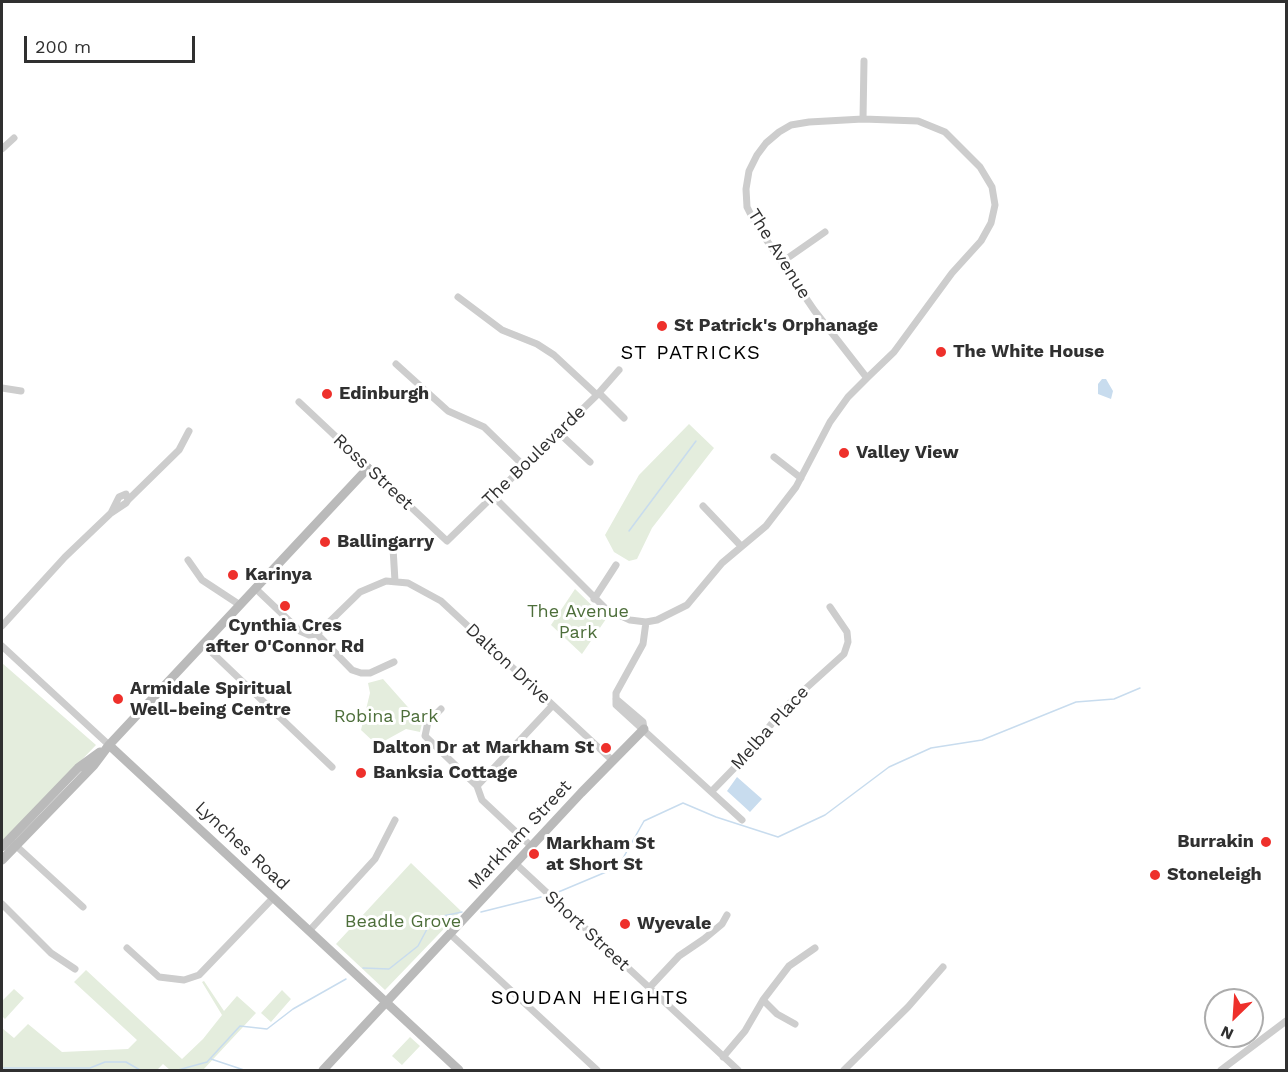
<!DOCTYPE html>
<html>
<head>
<meta charset="utf-8">
<style>
  body { margin:0 }
  #map { position:relative; width:1288px; height:1072px; overflow:hidden; background:#fff; font-family:"Work Sans",sans-serif }
  canvas { display:block }
  .frame { position:absolute; inset:0; border:3px solid #303030; pointer-events:none }
  .north { position:absolute; left:1204px; top:988px; width:60px; height:60px; box-sizing:border-box; background:#fff; border:2px solid #acacac; border-radius:50%; rotate:205deg; font-size:16px; font-weight:700; line-height:24px; text-align:center; color:#303030 }
  .north::after { content:''; display:block; margin:auto; width:21px; height:27px; background:#ee302b; clip-path:polygon(50% 0,100% 100%,50% 72%,0 100%) }
  .scale { position:absolute; left:24px; top:36px; width:171px; height:27px; box-sizing:border-box; border:3px solid #303030; border-top:0; padding-left:8px; font-size:18px; line-height:21px; white-space:nowrap; color:#303030; -webkit-text-stroke:4px #fff; paint-order:stroke }
</style>
</head>
<body>
<div id="map">
<canvas width="1288" height="1072"></canvas>
<div class="frame"></div>
<div class="north">N</div>
<div class="scale">200 m</div>
</div>
<script>
const ctx = document.querySelector('canvas').getContext('2d');
ctx.lineJoin = 'round';
function paint(path, color) { ctx.fillStyle = color; ctx.fill(path, 'evenodd'); }
const poly = rows => new Path2D(rows.map(r => 'M' + r).join(''));
function stroke(path, color, width, dash) { ctx.strokeStyle = color; ctx.lineWidth = width; ctx.lineCap = dash ? 'butt' : 'round'; ctx.setLineDash(dash || []); ctx.stroke(path); }
function write(font, color, halo, rows, align = 'center') {
  ctx.font = font + ' "Work Sans",sans-serif'; ctx.lineWidth = 6; ctx.setLineDash([]); ctx.textBaseline = 'middle'; ctx.strokeStyle = halo; ctx.fillStyle = color; for (const [text, x, y, turn = 0] of rows) {
    ctx.save(); ctx.translate(x, y); ctx.rotate((+turn || 0) * Math.PI / 180); ctx.textAlign = isNaN(turn) ? turn : align; if (halo) ctx.strokeText(text, 0, 0); ctx.fillText(text, 0, 0); ctx.restore();
  }
}
const green = poly([
  [689,424,714,448,652,528,637,559,629,561,614,552,605,535,639,475],
  [575,589,606,619,582,654,551,625],
  [2,663,96,745,2,843],
  [383,679,422,723,420,732,406,729,377,745,361,730,370,693,368,683],
  [411,863,461,911,385,990,336,944],
  [86,970,182,1059,203,1039,222,1015,202,982,204,981,224,1011,237,996,256,1013,203,1070,170,1070,163,1064,157,1070,2,1070,2,1028,14,1038,28,1024,62,1052,128,1049,137,1040,74,982],
  [14,989,24,998,5,1019,2,1016,2,1001],
  [282,990,291,999,271,1022,261,1013],
  [410,1037,420,1046,402,1065,392,1056]
]);
const water = poly([
  [1102,379,1106,379,1113,391,1111,399,1098,394,1098,384],
  [737,777,762,799,750,812,727,791]
]);
const stream = poly([
  [629,531,696,441],
  [556,893,618,867,644,821,683,803,716,817,778,837,825,815,889,767,931,748,982,740,1076,702,1114,699,1140,688],
  [481,912,541,897],
  [363,968,389,969,418,946,427,929,443,916,462,912],
  [211,1059,244,1070],
  [2,1068,90,1068,105,1062,126,1062,140,1070,178,1070,207,1062,240,1026,267,1029,293,1009,346,979]
]);
const street = poly([
  [863,119,918,121,945,132,980,167,992,187,995,205,991,223,981,241,952,273,894,352,867,378,814,310,755,223,747,207,746,189,749,171,757,155,766,143,779,132,791,125,809,122,863,119],
  [863,119,864,61],
  [2,149,14,138],
  [782,262,825,232],
  [458,297,502,330,537,344,554,355,597,395],
  [396,364,448,411,484,427,524,466],
  [2,388,21,391],
  [599,393,624,418],
  [299,402,447,541,597,395,619,370],
  [559,433,590,462],
  [774,457,801,478],
  [493,496,606,609,630,620,646,622,657,620,687,605,722,563,766,526,796,487,830,422,848,397,867,378],
  [128,500,179,450,189,431],
  [703,506,741,546],
  [393,548,395,581],
  [188,560,202,580,240,605],
  [255,588,300,631,309,635,317,634],
  [594,599,616,565],
  [646,622,643,644,616,693,616,705,742,820],
  [2,626,65,557,111,513,126,503,128,500,126,494,119,497,111,513],
  [317,634,360,592,386,581,408,583,441,601,613,761],
  [317,634,352,670,361,673,370,673,394,662],
  [203,644,332,767],
  [2,646,109,745],
  [616,699,643,722,644,729],
  [441,709,428,722,425,736,477,786,482,800,531,846],
  [477,786,552,706],
  [712,791,749,753,783,709,844,654,848,642,847,632,830,607],
  [13,843,83,907],
  [516,864,738,1070],
  [2,904,51,953,75,969],
  [309,931,375,859,395,820],
  [450,934,597,1070],
  [127,948,159,977,184,980,199,975,273,898],
  [649,988,679,956,704,939,722,924,727,915],
  [763,1000,777,1014,795,1024],
  [723,1057,745,1031,763,1000,789,966,815,948],
  [844,1070,908,1007,943,967],
  [1221,1070,1286,1021]
]);
const secondary = poly([
  [109,745,459,1070],
  [2,847,78,768,100,752],
  [2,860,94,765,109,745,368,468],
  [323,1070,581,793,644,729]
]);
const markers = [
  [662,326,6,"#ee302b"],
  [941,352,6,"#ee302b"],
  [327,394,6,"#ee302b"],
  [844,453,6,"#ee302b"],
  [325,542,6,"#ee302b"],
  [233,575,6,"#ee302b"],
  [285,606,6,"#ee302b"],
  [118,699,6,"#ee302b"],
  [606,748,6,"#ee302b"],
  [361,773,6,"#ee302b"],
  [1266,842,6,"#ee302b"],
  [534,854,6,"#ee302b"],
  [1155,875,6,"#ee302b"],
  [625,924,6,"#ee302b"]
];
const streetNames = [
  ["The Avenue",779,254,58],
  ["The Boulevarde",534,456,-44],
  ["Ross Street",373,472,43],
  ["Dalton Drive",508,664,43],
  ["Melba Place",770,728,-48],
  ["Markham Street",520,835,-47],
  ["Lynches Road",242,846,43],
  ["Short Street",587,931,43]
];
const poiNames = [
  ["St Patrick's Orphanage",674,326],
  ["The White House",953,352],
  ["Edinburgh",339,394],
  ["Valley View",856,453],
  ["Ballingarry",337,542],
  ["Karinya",245,575],
  ["Cynthia Cres",285,626,"center"],
  ["after O'Connor Rd",285,647,"center"],
  ["Armidale Spiritual",130,689],
  ["Well-being Centre",130,710],
  ["Dalton Dr at Markham St",594,748,"right"],
  ["Banksia Cottage",373,773],
  ["Burrakin",1254,842,"right"],
  ["Markham St",546,844],
  ["at Short St",546,865],
  ["Stoneleigh",1167,875],
  ["Wyevale",637,924]
];
const parkNames = [
  ["The Avenue",578,612],
  ["Park",578,633],
  ["Robina Park",386,717],
  ["Beadle Grove",403,922]
];
const neighbourhoodNames = [
  ["ST PATRICKS",691,353],
  ["SOUDAN HEIGHTS",590,998]
];
paint(green, '#e4eddd');
paint(water, '#c8dcee');
stroke(stream, '#c8dcee', 1.5);
stroke(street, '#cdcdcd', 7);
stroke(secondary, '#bababa', 9);
for (const [x, y, r, color] of markers) { const dot = new Path2D(); dot.arc(x, y, r, 0, 2 * Math.PI); ctx.fillStyle = color; ctx.fill(dot); stroke(dot, '#fff', 2); }
write('18px', '#303030', '#fff', streetNames);
write('bold 18px', '#303030', '#fff', poiNames, 'left');
write('18px', '#4d6e3a', '#fff', parkNames);
ctx.letterSpacing = '1.5px';
write('20px', '#000', '#fff', neighbourhoodNames);
ctx.letterSpacing = '0px';
</script>
</body>
</html>
